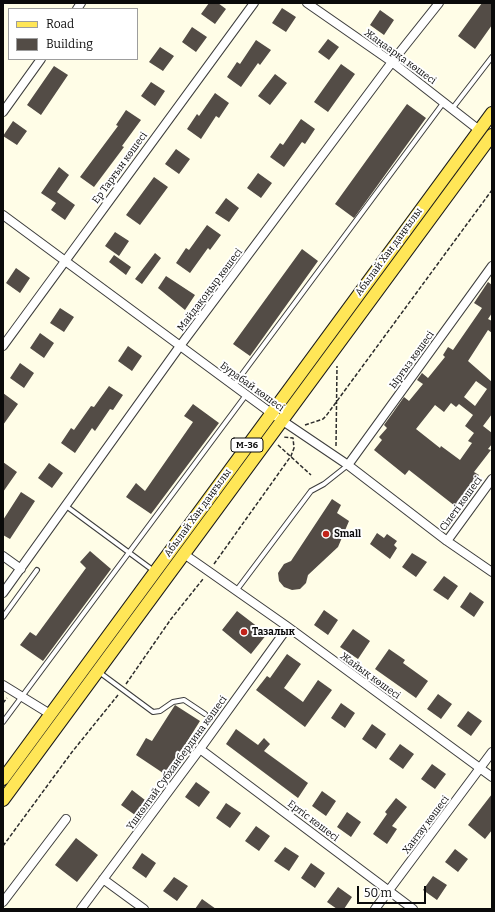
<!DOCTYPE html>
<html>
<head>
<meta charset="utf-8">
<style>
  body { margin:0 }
  #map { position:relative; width:495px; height:912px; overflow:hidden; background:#fffde7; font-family:Bitter,serif }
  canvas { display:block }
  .frame { position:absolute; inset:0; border:4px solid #0a0a0a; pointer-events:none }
  .legend { position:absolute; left:8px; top:8px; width:130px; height:52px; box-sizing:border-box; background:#fff; border:1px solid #9d9d9d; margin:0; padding:5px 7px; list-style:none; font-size:12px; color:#0a0a0a }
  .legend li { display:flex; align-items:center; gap:8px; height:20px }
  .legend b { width:20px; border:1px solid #9d9d9d }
  .scale { position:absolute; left:357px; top:886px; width:69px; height:18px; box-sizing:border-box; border:2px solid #0a0a0a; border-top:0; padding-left:5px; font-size:12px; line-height:14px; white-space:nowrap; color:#0a0a0a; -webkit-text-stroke:3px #fff; paint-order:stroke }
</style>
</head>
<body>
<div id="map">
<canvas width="495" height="912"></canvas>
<div class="frame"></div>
<ul class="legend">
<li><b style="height:5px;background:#ffe657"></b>Road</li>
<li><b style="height:11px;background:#534c46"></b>Building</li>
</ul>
<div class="scale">50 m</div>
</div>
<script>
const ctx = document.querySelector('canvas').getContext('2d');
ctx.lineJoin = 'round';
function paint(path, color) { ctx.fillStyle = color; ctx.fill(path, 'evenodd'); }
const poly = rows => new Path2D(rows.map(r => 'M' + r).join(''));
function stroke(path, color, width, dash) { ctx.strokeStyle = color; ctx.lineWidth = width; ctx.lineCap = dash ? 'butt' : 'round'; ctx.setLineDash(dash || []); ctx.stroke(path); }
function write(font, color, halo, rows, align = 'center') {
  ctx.font = font + ' Bitter,serif'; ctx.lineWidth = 4; ctx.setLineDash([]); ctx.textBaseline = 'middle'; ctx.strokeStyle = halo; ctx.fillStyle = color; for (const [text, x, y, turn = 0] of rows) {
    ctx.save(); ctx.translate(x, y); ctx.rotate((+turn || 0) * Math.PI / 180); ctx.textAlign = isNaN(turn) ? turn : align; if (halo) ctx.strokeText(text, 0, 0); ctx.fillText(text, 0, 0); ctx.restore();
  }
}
const building = poly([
  [209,3,218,3,226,9,215,24,201,14],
  [482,3,492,3,492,25,475,49,458,36],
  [282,8,296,17,286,32,272,23],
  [380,10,394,20,384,35,370,25],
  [192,27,207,37,196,52,182,42],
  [328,39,339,47,329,60,318,52],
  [256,40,271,50,260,65,258,63,241,87,227,77,237,62,240,64],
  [160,47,174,56,163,71,149,62],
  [341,64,355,74,328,112,314,102],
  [54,66,68,75,41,115,27,105],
  [275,74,287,83,270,105,258,96],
  [151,82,165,91,155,106,141,96],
  [215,93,229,103,219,118,216,116,201,139,187,129,197,114,199,116],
  [407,104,426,118,354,218,335,204],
  [126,110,141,120,122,146,124,147,94,187,80,177,118,126,116,125],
  [301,119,315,129,305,144,302,142,284,167,270,157,280,143,283,145],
  [13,121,27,131,17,145,3,136],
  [176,149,190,159,179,174,165,164],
  [59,167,69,175,57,192,75,205,65,220,51,210,56,203,41,193],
  [258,173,272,183,261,198,247,188],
  [154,177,168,187,140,225,126,215],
  [226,198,239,208,229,222,215,213],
  [207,225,221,235,210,250,208,248,190,273,176,263,186,248,189,250],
  [115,232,129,241,119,256,105,246],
  [302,249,318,261,250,356,233,344],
  [155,253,161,258,142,284,135,279],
  [114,255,131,267,126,275,109,262],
  [16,268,30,278,20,293,6,283],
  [166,276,195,295,185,310,158,288],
  [488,282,492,285,492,313,488,319,492,321,492,333,488,330,468,361,492,382,492,414,483,426,492,433,492,444,488,449,491,450,474,472,479,475,455,506,409,470,405,475,374,450,382,440,379,437,387,428,384,425,392,414,404,397,409,401,423,384,417,380,422,373,428,378,445,357,443,355,448,347,453,350,482,308,474,303],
  [476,381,487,389,475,406,464,397],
  [451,403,456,407,459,404,473,415,465,426,474,433,468,441,472,443,460,460,441,446,440,448,416,429,435,405,444,412],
  [60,308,74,317,64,332,50,323],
  [40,333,54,343,44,358,30,348],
  [128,346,142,356,132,371,118,361],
  [20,363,34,373,24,388,10,378],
  [109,386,123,395,113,410,110,409,95,431,92,428,75,453,61,443,71,428,74,430,91,406,94,407],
  [3,393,18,404,3,425],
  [193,404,219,423,151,514,126,497,136,483,145,491,193,422,184,416],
  [3,462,17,472,3,492],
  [49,463,63,473,52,488,38,478],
  [21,492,35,501,10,539,3,535,3,520],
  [332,499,341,505,337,513,349,521,338,547,308,575,306,583,300,589,292,590,284,587,279,581,278,573,284,564,291,561],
  [377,533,384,538,387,534,397,541,394,545,397,548,390,559,370,544],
  [90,551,111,569,43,661,20,645,30,632,36,636,86,568,80,562],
  [412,553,427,562,416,577,402,567],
  [444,576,458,586,448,600,433,590],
  [470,592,484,602,474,617,460,607],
  [324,610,338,620,328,635,314,625],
  [237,611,267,634,251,654,222,630],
  [353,629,370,641,358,659,340,647],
  [389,649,405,660,403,663,428,681,416,698,375,669],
  [287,654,301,664,284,688,303,702,318,680,332,690,305,727,256,690,267,676,270,678],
  [438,694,452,704,441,719,427,709],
  [341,703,355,713,345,728,331,718],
  [175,705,200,721,166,775,136,755,146,738,152,741],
  [468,711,482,721,471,736,457,726],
  [372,724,386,734,376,749,362,739],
  [236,729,258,745,264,738,270,744,264,751,308,783,298,798,226,744],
  [400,744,414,754,403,769,389,759],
  [432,764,446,774,435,789,421,779],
  [196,782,210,792,199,807,185,797],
  [132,790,145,800,135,815,121,805],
  [322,791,336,801,326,816,312,806],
  [492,794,492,830,485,839,468,825],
  [396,798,407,807,392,826,397,829,387,844,373,834,387,814,385,812],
  [226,803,241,813,230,828,216,818],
  [347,812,361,822,351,837,337,827],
  [256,826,270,836,259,851,245,841],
  [76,838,98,855,77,882,55,865],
  [285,847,299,856,289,871,274,861],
  [455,849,468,859,458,872,445,862],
  [142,853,156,863,146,878,132,868],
  [311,863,325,873,315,888,301,878],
  [433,876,447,885,437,900,423,890],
  [174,877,188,886,177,901,163,891],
  [338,887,352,897,344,909,337,909,327,902],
  [202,899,216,909,195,909]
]);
const path = poly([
  [305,425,323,419,326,416,492,190],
  [278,445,311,475],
  [336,446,337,366],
  [214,564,291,456,294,448,293,438,283,437],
  [126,684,171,619,203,579],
  [3,703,7,698],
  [3,846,72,752,118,695]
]);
const service = poly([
  [452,109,492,57],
  [234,385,444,102],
  [66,506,154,571],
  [236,591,311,491,324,484,348,465],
  [3,617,37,570],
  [99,672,153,712,160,711,173,702,184,700,205,714],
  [3,722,246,395]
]);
const minor = poly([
  [307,3,392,62,479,130],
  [77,9,81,3],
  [3,112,41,59],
  [3,215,271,413,348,465,447,541,492,572],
  [3,346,254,3],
  [348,465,492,266],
  [447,541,492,479],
  [184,554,288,627,492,777],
  [3,556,21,569],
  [3,593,180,346,392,62,439,3],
  [3,685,50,714],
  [200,749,413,909],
  [103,879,144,909],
  [3,902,66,819],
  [81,909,200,749,288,627],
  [375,909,492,752]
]);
const primary = poly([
  [3,779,492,113],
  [3,800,492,135]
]);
const markers = [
  [326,534,4,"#c2231a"],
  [244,632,4,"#c2231a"]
];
const shields = [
  [247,445,32]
];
const shieldNames = [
  ["M-36",247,445]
];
const streetNames = [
  ["Жаңаарқа көшесі",400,57,36],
  ["Ер Тарғын көшесі",120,168,-54],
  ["Абылай Хан даңғылы",389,252,-54],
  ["Майдақоңыр көшесі",210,290,-53],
  ["Ырғыз көшесі",412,360,-54],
  ["Бурабай көшесі",252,387,36],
  ["Сілеті көшесі",461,504,-54],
  ["Абылай Хан даңғылы",198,513,-54],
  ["Жайық көшесі",370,676,36],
  ["Үшкөлтай Субханбердина көшесі",177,763,-54],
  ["Ертіс көшесі",313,821,37],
  ["Хантау көшесі",426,825,-53]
];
const poiNames = [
  ["Small",334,534],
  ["Тазалык",252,632]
];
paint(building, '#534c46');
stroke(service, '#3d3d3d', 6);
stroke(minor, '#3d3d3d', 10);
stroke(primary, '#1b1b1b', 14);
stroke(path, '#2c2c2c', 1.5, [4, 2]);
stroke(service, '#fff', 4);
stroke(minor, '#fff', 8);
stroke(primary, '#ffe657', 12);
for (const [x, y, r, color] of markers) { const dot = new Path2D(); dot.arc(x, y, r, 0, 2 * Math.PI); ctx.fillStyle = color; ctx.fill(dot); stroke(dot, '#fff', 1.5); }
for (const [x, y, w] of shields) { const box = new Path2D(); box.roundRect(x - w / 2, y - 7, w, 14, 3); ctx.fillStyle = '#fff'; ctx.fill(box); stroke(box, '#0a0a0a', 1); }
write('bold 9px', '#0a0a0a', null, shieldNames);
write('10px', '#0a0a0a', '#fff', streetNames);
write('bold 10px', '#0a0a0a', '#fff', poiNames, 'left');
</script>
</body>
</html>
